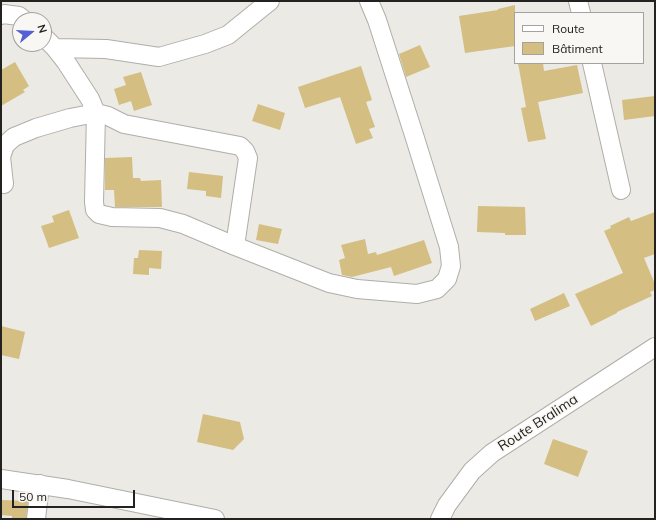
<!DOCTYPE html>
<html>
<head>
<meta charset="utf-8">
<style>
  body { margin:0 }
  #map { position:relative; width:656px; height:520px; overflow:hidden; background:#ebeae5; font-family:Mulish,sans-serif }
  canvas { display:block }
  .frame { position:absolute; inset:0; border:2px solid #232220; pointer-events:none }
  .legend { position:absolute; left:514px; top:12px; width:130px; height:52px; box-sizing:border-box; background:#f9f7f3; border:1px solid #a3a29f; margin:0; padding:5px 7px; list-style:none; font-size:12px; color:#232220 }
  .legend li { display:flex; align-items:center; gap:8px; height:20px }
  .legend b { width:20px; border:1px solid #a3a29f }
  .north { position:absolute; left:12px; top:12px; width:40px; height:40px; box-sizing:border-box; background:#f9f7f3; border:1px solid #a3a29f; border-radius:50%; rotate:72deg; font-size:11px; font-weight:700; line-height:16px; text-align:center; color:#232220 }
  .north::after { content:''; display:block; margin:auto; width:14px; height:18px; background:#545fd5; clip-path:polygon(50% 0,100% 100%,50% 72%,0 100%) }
  .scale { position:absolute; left:12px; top:490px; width:123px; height:18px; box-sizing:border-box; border:2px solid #232220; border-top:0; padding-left:5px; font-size:12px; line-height:14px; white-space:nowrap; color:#232220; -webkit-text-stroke:3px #f9f7f3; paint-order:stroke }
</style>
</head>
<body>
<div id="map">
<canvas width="656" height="520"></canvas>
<div class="frame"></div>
<ul class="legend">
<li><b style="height:5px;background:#fff"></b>Route</li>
<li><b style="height:11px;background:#d4be82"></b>Bâtiment</li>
</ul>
<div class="north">N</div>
<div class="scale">50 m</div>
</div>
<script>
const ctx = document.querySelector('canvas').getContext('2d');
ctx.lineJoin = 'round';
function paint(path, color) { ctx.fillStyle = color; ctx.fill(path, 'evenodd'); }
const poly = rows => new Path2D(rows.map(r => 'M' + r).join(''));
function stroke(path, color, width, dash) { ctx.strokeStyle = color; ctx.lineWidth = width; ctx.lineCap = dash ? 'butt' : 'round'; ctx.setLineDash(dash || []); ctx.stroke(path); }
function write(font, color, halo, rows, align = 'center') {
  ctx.font = font + ' Mulish,sans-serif'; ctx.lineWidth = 3.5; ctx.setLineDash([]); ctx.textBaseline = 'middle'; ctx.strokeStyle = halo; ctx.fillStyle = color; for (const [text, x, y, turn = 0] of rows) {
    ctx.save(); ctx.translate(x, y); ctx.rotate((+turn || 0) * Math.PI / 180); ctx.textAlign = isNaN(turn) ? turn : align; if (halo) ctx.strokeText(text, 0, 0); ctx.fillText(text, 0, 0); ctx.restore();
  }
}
const building = poly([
  [515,5,515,46,465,53,459,16,498,10,498,9],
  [420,45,430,67,406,77,399,54],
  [15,62,29,86,23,90,25,92,1,106,1,70],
  [518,63,543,63,544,71,577,65,583,93,538,102,546,139,528,142,521,108,526,107],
  [361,66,372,100,366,102,375,127,369,129,373,138,356,144,340,97,305,108,298,87],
  [141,72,152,105,134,111,131,101,119,105,114,89,126,85,123,77],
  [655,96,655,116,624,120,622,100],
  [258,104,285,113,280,130,252,121],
  [132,157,133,178,140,178,141,181,161,180,162,207,115,207,114,190,105,190,105,158],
  [189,172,223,176,221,198,206,196,206,191,187,189],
  [478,206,525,207,526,235,505,235,505,233,477,232],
  [69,210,79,238,49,248,41,226,54,222,52,216],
  [655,212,655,254,644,258,655,284,655,290,650,292,652,296,617,312,617,313,591,326,575,294,623,273,604,231,611,228,610,226,629,217,631,221],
  [259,224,282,229,278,244,256,240],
  [365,239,368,254,376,252,377,255,424,240,432,263,394,276,391,267,352,277,342,275,339,260,345,258,341,245],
  [139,250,162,251,161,269,149,268,149,275,133,274,134,258,138,258],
  [564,293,570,306,535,321,530,309],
  [1,326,25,332,19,359,1,355],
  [203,414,240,422,244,439,233,450,197,442],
  [553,439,588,451,578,477,544,464],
  [1,500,28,501,26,519,12,519,12,516,1,515]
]);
const street = poly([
  [578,1,581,13],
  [1,15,4,14,11,15,19,16,24,20],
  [44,37,55,48,66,62,90,99,96,113,108,116,124,124,240,146,245,151,248,158,235,246],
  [55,48,106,49,159,57,205,44,228,35,270,1],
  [592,63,621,190],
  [4,184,1,157,5,145,14,137,36,128,70,118,96,113,94,202,95,210,99,214,112,217,160,218,183,224,235,246,329,283,357,289,417,294,437,289,447,279,451,266,449,247,414,135,377,20,369,1],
  [1,479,68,489,215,519],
  [36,519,40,484],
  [440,519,447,505,472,471,492,453,655,347]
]);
const streetNames = [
  ["Route Bralima",538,423,-33]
];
paint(building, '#d4be82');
stroke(street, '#b0aeaa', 20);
stroke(street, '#fff', 18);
write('14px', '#232220', '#f9f7f3', streetNames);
</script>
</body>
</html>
